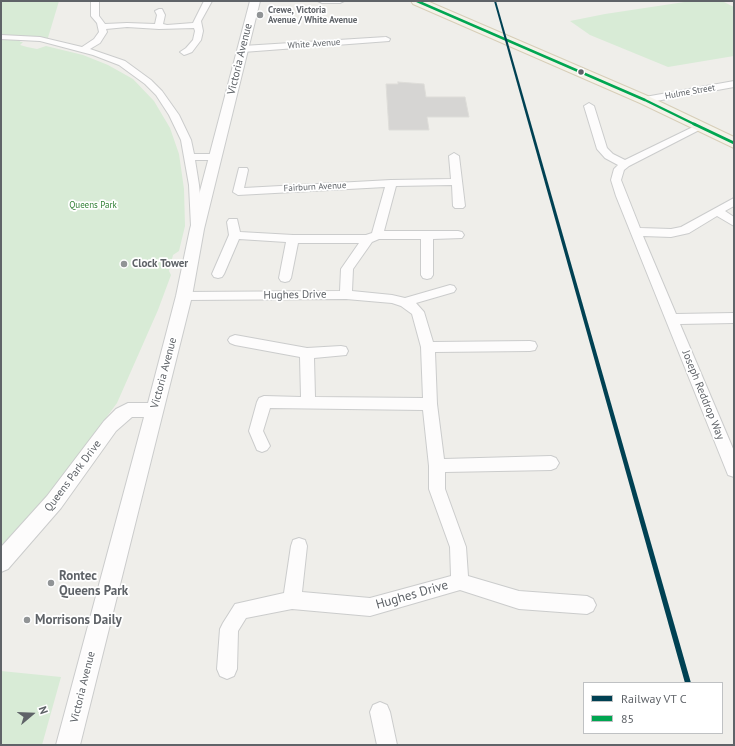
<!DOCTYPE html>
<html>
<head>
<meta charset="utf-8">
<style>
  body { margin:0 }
  #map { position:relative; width:735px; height:746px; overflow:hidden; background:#efeeea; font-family:"PT Sans",sans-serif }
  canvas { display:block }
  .frame { position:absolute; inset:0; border:2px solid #5f6368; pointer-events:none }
  .legend { position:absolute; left:583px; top:682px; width:140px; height:52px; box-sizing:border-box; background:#fff; border:1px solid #bfc1c3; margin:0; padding:5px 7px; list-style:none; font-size:12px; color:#5f6368 }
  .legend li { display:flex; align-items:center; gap:8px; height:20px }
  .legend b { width:20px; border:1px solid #bfc1c3 }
  .north { position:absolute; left:12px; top:694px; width:40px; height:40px; -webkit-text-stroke:3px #fff; paint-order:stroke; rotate:71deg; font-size:11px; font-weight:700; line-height:16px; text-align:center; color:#5f6368 }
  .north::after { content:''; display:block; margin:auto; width:14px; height:18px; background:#5f6368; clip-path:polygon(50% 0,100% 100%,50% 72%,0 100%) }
</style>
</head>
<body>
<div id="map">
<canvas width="735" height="746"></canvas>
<div class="frame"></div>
<ul class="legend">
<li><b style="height:5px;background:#004153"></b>Railway VT C</li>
<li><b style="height:5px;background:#00a651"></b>85</li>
</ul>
<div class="north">N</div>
</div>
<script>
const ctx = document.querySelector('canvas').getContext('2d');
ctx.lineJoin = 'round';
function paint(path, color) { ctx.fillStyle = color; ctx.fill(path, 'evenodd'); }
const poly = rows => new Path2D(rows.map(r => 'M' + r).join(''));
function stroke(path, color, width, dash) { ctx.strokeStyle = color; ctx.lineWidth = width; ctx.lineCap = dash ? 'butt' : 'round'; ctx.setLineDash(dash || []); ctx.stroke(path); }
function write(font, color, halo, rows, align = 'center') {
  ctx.font = font + ' "PT Sans",sans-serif'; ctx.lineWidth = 3.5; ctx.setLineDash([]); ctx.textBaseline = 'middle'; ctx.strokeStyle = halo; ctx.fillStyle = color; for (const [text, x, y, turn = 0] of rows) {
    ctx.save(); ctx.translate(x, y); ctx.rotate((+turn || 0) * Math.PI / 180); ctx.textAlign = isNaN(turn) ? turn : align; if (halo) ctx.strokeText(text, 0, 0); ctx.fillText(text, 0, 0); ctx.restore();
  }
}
const green = poly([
  [1,1,59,1,47,41,15,35,1,35],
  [691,1,722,1,734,7,734,56,668,67,590,35,570,21,605,14],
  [1,40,21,40,20,42,23,42,20,45,27,47,37,49,46,46,83,55,108,65,133,79,154,101,170,128,179,154,184,189,185,226,179,251,173,255,169,271,171,275,158,310,117,403,55,487,1,546],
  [1,671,61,677,42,745,1,745]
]);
const building = poly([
  [398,82,424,84,426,97,465,97,469,117,427,117,429,130,389,130,386,84,398,84,398,82]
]);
const minor = poly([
  [91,1,99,1,99,16,105,24,127,23,155,24,157,15,155,11,159,9,162,9,165,15,163,24,167,25,193,23,204,1,212,1,201,21,203,31,201,40,192,52,187,54,184,55,180,52,186,48,193,40,195,31,194,28,159,29,127,27,106,29,107,32,100,43,90,49,125,61,151,80,162,91,179,115,191,140,194,154,215,154,220,157,215,160,195,160,199,185,203,226,201,229,193,229,191,226,189,185,181,140,169,115,156,95,145,84,119,65,93,55,40,41,1,39,1,35,40,37,82,47,94,39,99,32,97,23,91,16,91,1],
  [318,1,344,1,340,3,322,3,318,1],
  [386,37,390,39,389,41,243,52,239,49,243,46,386,37],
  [734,81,734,87,645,103,640,100,645,97,734,81],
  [589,103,594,106,607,148,613,154,625,160,697,125,703,125,705,127,629,166,624,170,621,180,640,228,671,229,681,227,734,198,734,206,725,211,734,217,734,226,717,216,689,233,671,237,643,236,676,314,734,313,734,323,680,324,734,451,734,477,728,475,726,470,616,196,611,180,614,169,618,165,605,158,597,149,584,106,589,103],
  [454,153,459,156,465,206,463,208,455,208,453,206,452,185,396,186,384,231,458,231,462,232,464,235,462,238,433,239,433,275,431,278,427,279,423,278,421,275,421,239,379,239,372,242,353,269,352,291,392,295,405,298,450,285,454,286,456,289,454,292,416,303,424,312,433,342,530,341,535,342,537,346,535,350,530,351,435,352,437,404,444,459,551,456,556,458,559,463,556,468,551,470,445,472,445,489,466,547,468,576,519,591,587,596,593,599,596,605,593,611,587,614,519,609,460,590,370,616,292,609,246,618,238,631,237,669,234,676,227,679,220,676,217,669,220,629,223,623,235,604,284,593,291,546,293,540,299,538,305,540,307,546,302,592,370,598,451,576,450,547,429,489,429,466,423,410,270,408,263,431,270,446,267,450,262,452,257,450,249,431,257,402,259,398,264,396,301,397,300,357,235,345,230,343,228,340,230,337,235,335,307,348,341,346,346,347,348,351,346,355,314,358,315,397,423,398,421,347,412,314,401,306,392,303,346,299,184,300,180,299,178,296,180,293,184,292,340,291,341,269,359,243,298,243,291,278,289,281,285,282,281,281,279,278,286,242,239,239,224,274,222,277,218,278,214,277,212,274,229,235,227,222,229,219,237,219,240,232,293,235,366,235,372,233,385,187,238,195,233,192,239,168,247,168,248,170,244,188,391,180,451,179,449,156,454,153],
  [380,702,387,705,390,712,397,745,377,745,370,712,373,705,380,702]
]);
const tertiary = poly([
  [250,1,260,1,204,229,192,296,80,745,56,745,144,417,132,417,116,431,61,508,8,569,1,572,1,547,47,496,104,421,116,409,128,403,148,403,176,296,190,229,250,1]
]);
const primary = poly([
  [411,1,427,1,650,97,734,137,734,148,640,103,413,4,411,1]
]);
const bus1Far1 = poly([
  [417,1,645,100,696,125]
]);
const bus1 = poly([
  [694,124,734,143]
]);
const rail1 = poly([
  [494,1,496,1,691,683,685,683,494,1]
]);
const markers = [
  [260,15,4,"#919496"],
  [581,72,3.5,"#5f6368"],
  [124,264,4,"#919496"],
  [51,583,4,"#919496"],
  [27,620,4,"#919496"]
];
const farPoinames = [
  ["Crewe, Victoria",268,10],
  ["Avenue / White Avenue",268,20]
];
const farStreetnames = [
  ["White Avenue",314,44,-4],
  ["Hulme Street",690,92,-10],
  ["Fairburn Avenue",315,187,-3]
];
const farParknames = [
  ["Queens Park",93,205]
];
const streetNames = [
  ["Victoria Avenue",240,59,-76],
  ["Hughes Drive",295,295,-1],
  ["Victoria Avenue",164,373,-75],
  ["Joseph Reddrop Way",703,395,68],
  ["Queens Park Drive",73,476,-53],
  ["Victoria Avenue",83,687,-76]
];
const poiNames = [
  ["Clock Tower",132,264]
];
const nearPoinames = [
  ["Rontec",59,576],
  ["Queens Park",59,591],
  ["Morrisons Daily",35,620]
];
const nearStreetnames = [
  ["Hughes Drive",412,595,-16]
];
paint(green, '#d8ebd6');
paint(building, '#d6d5d3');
stroke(building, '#deddd9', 1);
stroke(minor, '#cbcccc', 2);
stroke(tertiary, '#cbcccc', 2);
stroke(primary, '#d7ceb8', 2);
paint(minor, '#fdfcfc');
paint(tertiary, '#fdfcfc');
paint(primary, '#f4f2e9');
stroke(bus1Far1, '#00a651', 2.5);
stroke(bus1, '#00a651', 3);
paint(rail1, '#004153');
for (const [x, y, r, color] of markers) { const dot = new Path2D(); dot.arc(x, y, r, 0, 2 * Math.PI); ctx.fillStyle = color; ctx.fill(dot); stroke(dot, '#fff', 1.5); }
write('bold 9px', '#5f6368', '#fff', farPoinames, 'left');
write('9px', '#5f6368', '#fff', farStreetnames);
write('9px', '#348238', '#fff', farParknames);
write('11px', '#5f6368', '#fff', streetNames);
write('bold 11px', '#5f6368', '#fff', poiNames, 'left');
write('bold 13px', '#5f6368', '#fff', nearPoinames, 'left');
write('13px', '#5f6368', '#fff', nearStreetnames);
</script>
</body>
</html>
